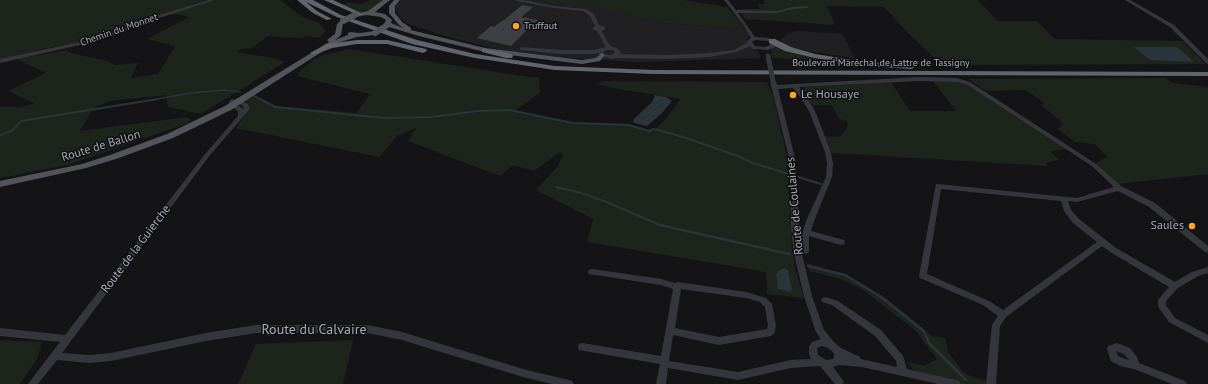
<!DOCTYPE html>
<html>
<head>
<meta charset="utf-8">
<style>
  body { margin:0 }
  canvas { display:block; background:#141416 }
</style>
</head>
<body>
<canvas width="1208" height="384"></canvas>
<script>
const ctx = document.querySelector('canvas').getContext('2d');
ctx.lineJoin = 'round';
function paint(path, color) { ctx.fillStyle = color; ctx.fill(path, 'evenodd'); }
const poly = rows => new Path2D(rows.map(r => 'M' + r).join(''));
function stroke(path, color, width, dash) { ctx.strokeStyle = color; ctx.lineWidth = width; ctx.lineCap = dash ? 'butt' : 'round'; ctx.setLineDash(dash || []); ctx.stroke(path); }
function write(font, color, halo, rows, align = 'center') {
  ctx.font = font + ' "PT Sans",sans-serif'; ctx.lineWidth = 3; ctx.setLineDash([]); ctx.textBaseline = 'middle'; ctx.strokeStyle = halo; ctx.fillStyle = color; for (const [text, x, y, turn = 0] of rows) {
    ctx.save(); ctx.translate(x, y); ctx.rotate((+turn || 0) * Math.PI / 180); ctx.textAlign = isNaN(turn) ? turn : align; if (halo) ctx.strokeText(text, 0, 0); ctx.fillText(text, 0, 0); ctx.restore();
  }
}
const built = poly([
  [401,0,532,0,553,4,579,4,661,23,745,28,749,35,746,44,758,51,761,58,635,62,544,56,500,50,445,36,406,23,400,18,395,7],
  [798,31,843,34,854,58,808,51,786,46,780,40,789,33]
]);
const green = poly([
  [0,0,205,0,84,42,43,49,0,60],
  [216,0,280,0,301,16,319,23,326,31,319,38,306,36,302,38,268,36,252,48,241,49,236,52,274,58,285,62,201,114,168,107,166,95,110,101,93,108,80,131,187,117,191,120,188,123,68,165,0,178,0,107,20,107,35,104,8,91,46,73,17,59,67,50,71,53,108,61,115,65,138,63,131,78,158,74,175,46,147,39,189,17,172,13],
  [371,0,387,0,378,8,360,14,341,6,349,2,360,4],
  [532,0,683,0,727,7,745,28,661,23,579,4,553,4],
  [764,0,978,0,998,21,1037,21,1054,39,1182,41,1206,64,942,65,910,35,884,7,827,6,835,25,745,19,738,9,760,9,758,4,765,4],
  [775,45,779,47,847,62,772,58,771,49],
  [349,49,530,77,539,77,540,92,514,112,575,123,630,125,653,131,665,120,681,99,612,88,598,84,601,81,767,82,774,99,787,158,791,238,795,268,804,298,767,294,766,272,587,242,593,219,536,190,558,166,563,155,560,152,534,171,513,165,500,176,408,141,416,128,397,136,379,157,236,128,250,109,249,105,245,100,252,94,277,106,357,113,370,94,298,76,299,72,312,61,324,55],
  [1166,78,1172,83,1208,87,1208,174,1117,184,1095,163,1108,157,1095,144,1075,142,1058,129,1063,123,1041,105,1044,103,1026,90,986,91,969,79],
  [933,81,960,82,973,86,1067,149,1050,151,1059,160,1046,163,1048,166,832,153,825,136,840,137,848,126,846,120,839,119,832,105,813,105,801,90,804,87,891,82,910,111,956,111],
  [807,263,849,276,886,298,932,336,945,338,948,352,963,372,968,375,987,381,986,384,962,384,921,374,914,370,907,362,924,366,937,359,916,331,862,289,838,278,809,271],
  [0,340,42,342,37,359,20,384,0,384],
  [353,340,343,384,238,384,256,344]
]);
const water = poly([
  [1134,47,1176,47,1181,50,1194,62,1150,60],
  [654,95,666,97,672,101,661,114,647,126,634,123,633,120,652,102,654,98],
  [784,268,788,270,792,290,790,292,778,289,776,274,779,270]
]);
const streamFar2 = poly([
  [252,95,262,100],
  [152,100,191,93,224,90,240,92]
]);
const streamFar1 = poly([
  [260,99,275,107,383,118,431,117,478,111,509,110,573,123,629,125,649,131,654,129,683,137,738,156,753,163,821,184],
  [0,135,12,131,21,121,158,99],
  [556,187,581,193,607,202,662,226]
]);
const stream = poly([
  [660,225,789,254],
  [808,266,845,275,881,297,924,331,929,343,966,380]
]);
const building = poly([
  [522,5,533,7,521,17,538,20,533,25,536,25,531,30,528,29,511,46,477,38,491,26,494,27,503,20,504,20]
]);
const minor = poly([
  [208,0,215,0,150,21,102,40,0,63,0,59,98,38,146,19,208,0],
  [515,0,524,0,554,6,586,9,594,14,599,25,605,27,605,29,602,31,608,43,612,47,617,48,621,53,619,54,669,55,709,53,734,50,747,43,746,42,751,38,744,26,724,0,728,0,736,10,777,11,792,7,807,6,809,7,807,8,792,9,777,13,738,13,755,37,769,38,775,41,775,47,768,50,753,49,750,46,737,52,709,57,669,59,615,58,612,59,600,56,598,52,594,54,561,54,520,50,520,48,522,47,561,50,594,50,606,47,597,31,592,29,595,26,590,16,583,11,554,8,517,1,515,0],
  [755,40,768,41,770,43,770,45,765,47,755,46,752,42,755,40],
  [607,50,613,50,615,53,611,55,604,54,603,52,607,50],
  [1125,0,1130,0,1174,25,1208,59,1208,64,1206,63,1170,27,1125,0],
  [919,77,957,78,970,82,1096,164,1121,186,1155,203,1208,246,1208,253,1205,252,1149,207,1118,191,1077,202,1068,201,1071,210,1079,219,1116,248,1175,282,1192,272,1208,267,1208,273,1198,276,1178,288,1166,301,1166,305,1175,318,1208,335,1208,343,1169,322,1159,308,1158,306,1158,300,1169,287,1110,252,1102,246,1006,317,1000,326,996,384,986,384,992,325,998,316,983,305,920,278,919,276,936,184,938,184,1077,198,1114,187,1092,166,966,84,957,82,919,81,799,87,807,97,815,111,831,152,833,164,832,177,814,221,811,231,844,240,845,242,844,244,841,245,809,236,809,251,808,253,805,254,802,252,802,254,812,296,824,330,834,342,841,348,860,357,861,359,897,367,896,361,875,336,832,305,822,302,821,300,822,298,825,297,838,301,881,330,903,356,907,369,956,380,959,381,961,384,938,384,862,367,839,365,833,367,842,379,844,382,843,384,835,384,820,366,791,368,738,380,668,368,666,384,656,384,660,364,579,350,578,347,579,344,582,343,661,356,673,289,661,285,589,274,588,272,589,270,592,269,661,279,675,283,678,282,746,292,766,298,772,304,776,326,774,334,771,336,719,345,673,335,669,361,738,372,791,360,811,359,809,354,809,347,812,342,821,339,816,332,804,296,794,254,791,229,790,162,770,81,773,79,775,80,777,85,919,77],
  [793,88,801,98,809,111,825,152,827,164,826,177,806,221,801,238,801,248,799,229,796,162,778,89,793,88],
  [941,189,1061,201,1064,211,1073,223,1097,242,1003,310,989,301,927,274,941,189],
  [681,289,746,298,760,302,765,307,768,326,767,329,719,337,675,328,681,289],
  [822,346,828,348,834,353,834,357,833,359,826,360,818,355,817,348,822,346],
  [232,99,241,100,248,104,250,109,210,155,62,353,89,355,111,353,206,333,256,325,367,325,402,332,523,369,569,380,572,381,574,384,552,384,523,377,402,340,367,333,256,333,206,341,111,361,89,363,57,360,38,384,28,384,60,342,0,336,0,328,65,335,206,153,238,116,238,111,229,105,229,101,232,99],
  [235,103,238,103,243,106,244,109,235,104,235,103],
  [1117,343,1130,348,1137,357,1139,363,1185,381,1187,384,1172,384,1134,369,1120,366,1111,361,1107,349,1108,346,1117,343],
  [1116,351,1124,354,1129,360,1125,359,1118,356,1116,351]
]);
const major = poly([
  [383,0,390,0,375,12,385,14,392,20,391,23,403,28,398,24,389,13,389,6,394,0,400,0,395,6,395,13,402,22,411,28,411,30,423,33,485,48,582,60,596,58,602,53,605,55,600,61,582,64,485,52,419,36,389,27,384,27,383,26,386,20,381,17,367,15,355,17,352,15,368,11,383,0],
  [343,19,346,21,343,24,341,35,335,40,348,35,348,33,350,32,360,33,375,31,378,33,375,35,357,37,334,44,231,110,173,138,116,159,86,168,0,187,0,181,82,164,110,155,167,134,225,106,329,42,327,40,335,34,337,24,343,19]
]);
const highway = poly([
  [297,0,313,0,341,15,365,23,417,40,475,54,555,66,653,70,1208,72,1208,76,653,74,555,70,475,58,412,44,337,17,306,2,317,11,332,19,327,20,313,13,297,0],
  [324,0,333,0,363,14,358,15,324,0],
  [769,39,775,39,791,47,815,54,865,62,911,65,915,67,911,69,865,66,815,58,785,51,769,43,769,39],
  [357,40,387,40,426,49,427,51,423,53,387,44,357,44,332,48,314,55,310,53,327,44,357,40],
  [482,48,512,54,513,56,512,58,506,58,482,52,482,48]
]);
const minorBridge = poly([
  [768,56,773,81]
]);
const majorBridge = poly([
  [343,21,355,15],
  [375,33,386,26]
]);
const markers = [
  [516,26,4,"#ffa523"],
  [793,95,4,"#ffa523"],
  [1192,226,4,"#ffa523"]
];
const farPoinames = [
  ["Truffaut",524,26]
];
const farStreetnames = [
  ["Chemin du Monnet",119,30,-19],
  ["Boulevard Maréchal de Lattre de Tassigny",881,63]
];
const poiNames = [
  ["Le Housaye",801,95],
  ["Saules",1184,226,"right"]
];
const streetNames = [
  ["Route de Ballon",101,146,-17],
  ["Route de Coulaines",795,206,-95],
  ["Route de la Guierche",136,249,-53]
];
const nearStreetnames = [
  ["Route du Calvaire",314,330]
];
paint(built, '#202023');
paint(green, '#1c241c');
paint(water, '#29343b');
stroke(streamFar2, '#29343b', 1.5);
stroke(streamFar1, '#29343b', 2);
stroke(stream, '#29343b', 2.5);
paint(building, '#3e3f44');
paint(minor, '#35363b');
paint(major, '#51545b');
paint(highway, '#60656d');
stroke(minorBridge, '#35363b', 5);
stroke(majorBridge, '#51545b', 6);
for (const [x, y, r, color] of markers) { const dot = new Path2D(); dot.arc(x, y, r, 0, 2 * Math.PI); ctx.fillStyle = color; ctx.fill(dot); stroke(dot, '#0f0f11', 1.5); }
write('10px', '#a5acb8', '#0f0f11', farPoinames, 'left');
write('10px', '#a5acb8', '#0f0f11', farStreetnames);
write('12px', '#a5acb8', '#0f0f11', poiNames, 'left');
write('12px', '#a5acb8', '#0f0f11', streetNames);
write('14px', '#a5acb8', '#0f0f11', nearStreetnames);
</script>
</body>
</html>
